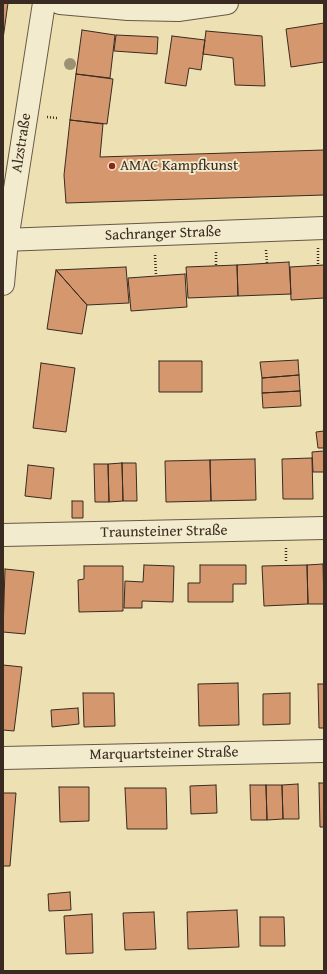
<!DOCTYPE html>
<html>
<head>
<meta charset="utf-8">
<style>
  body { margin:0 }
  #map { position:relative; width:327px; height:974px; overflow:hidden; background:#ede0b3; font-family:"Gentium Book Plus",serif }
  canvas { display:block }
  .frame { position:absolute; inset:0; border:4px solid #392b21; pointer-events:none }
</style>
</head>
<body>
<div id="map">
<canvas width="327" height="974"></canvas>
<div class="frame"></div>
</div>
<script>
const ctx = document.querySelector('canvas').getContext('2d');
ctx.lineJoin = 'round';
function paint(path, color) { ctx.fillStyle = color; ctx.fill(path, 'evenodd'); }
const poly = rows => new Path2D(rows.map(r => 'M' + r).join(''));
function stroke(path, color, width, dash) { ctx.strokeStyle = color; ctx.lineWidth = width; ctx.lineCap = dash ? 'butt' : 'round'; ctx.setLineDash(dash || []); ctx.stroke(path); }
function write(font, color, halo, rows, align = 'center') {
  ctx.font = font + ' "Gentium Book Plus",serif'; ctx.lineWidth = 3.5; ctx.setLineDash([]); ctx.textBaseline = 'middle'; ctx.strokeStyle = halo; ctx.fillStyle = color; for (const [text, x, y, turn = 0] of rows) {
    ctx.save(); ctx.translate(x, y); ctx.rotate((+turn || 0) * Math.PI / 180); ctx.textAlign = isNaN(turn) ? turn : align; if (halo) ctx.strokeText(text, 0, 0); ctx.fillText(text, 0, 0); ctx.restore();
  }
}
const building = poly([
  [3,3,8,3,3,39,3,3],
  [324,23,324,62,291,67,286,29,324,23],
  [82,30,115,35,110,78,76,74,82,30],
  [206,31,262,36,265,86,235,85,233,58,203,54,206,31],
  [116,35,158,37,157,54,114,51,116,35],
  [172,36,205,40,201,70,189,68,186,86,165,83,172,36],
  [76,74,113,79,107,124,70,120,76,74],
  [70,120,103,124,100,157,324,150,324,195,66,203,64,175,70,120],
  [289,262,291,294,238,296,237,265,289,262],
  [237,265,238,296,188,298,186,267,237,265],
  [324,265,324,298,291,300,290,267,324,265],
  [126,267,129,303,87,305,56,270,126,267],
  [56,270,87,305,82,334,47,329,56,270],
  [185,274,187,307,131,311,128,278,185,274],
  [298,360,299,375,262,378,260,362,298,360],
  [159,361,202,361,202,392,159,392,159,361],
  [41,363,75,368,66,432,33,428,41,363],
  [299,375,300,391,262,393,262,378,299,375],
  [300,391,301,406,263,408,262,393,300,391],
  [324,431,324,448,318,448,316,432,324,431],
  [324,451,324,472,313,472,312,452,324,451],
  [312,458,313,499,283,499,282,459,312,458],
  [255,459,256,500,211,501,210,460,255,459],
  [210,460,211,501,166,502,165,461,210,460],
  [122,463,123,501,109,502,108,464,122,463],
  [122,463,136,463,137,501,123,501,122,463],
  [94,464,108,464,109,502,95,502,94,464],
  [28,465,54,468,51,499,25,496,28,465],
  [72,501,83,501,83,518,72,518,72,501],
  [323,564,324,604,308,604,307,565,323,564],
  [144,565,174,566,173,602,142,601,142,608,124,608,125,581,143,582,144,565],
  [200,565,246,565,246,584,233,584,233,602,188,602,188,583,200,583,200,565],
  [307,565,308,604,264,606,262,566,307,565],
  [84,566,123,566,123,611,79,612,78,580,84,579,84,566],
  [5,569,34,572,25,634,3,632,5,569],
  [3,665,22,667,14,731,3,730,3,665],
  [238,683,239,725,199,726,198,684,238,683],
  [318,684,324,684,324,728,319,728,318,684],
  [83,693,114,693,115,726,84,727,83,693],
  [290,693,290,724,263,725,263,694,290,693],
  [78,708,79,724,52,727,51,710,78,708],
  [319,783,324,783,324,827,320,827,319,783],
  [298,784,299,819,283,819,282,785,298,784],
  [216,785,217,813,191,814,190,786,216,785],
  [250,785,266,785,267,820,251,820,250,785],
  [266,785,282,785,283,819,267,820,266,785],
  [59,787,89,787,89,821,60,822,59,787],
  [125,788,166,788,167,829,127,829,125,788],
  [3,793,16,793,10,866,3,866,3,793],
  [70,892,71,910,49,911,48,894,70,892],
  [237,910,239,947,188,949,187,912,237,910],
  [154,912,156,949,125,950,123,913,154,912],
  [92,914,93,953,66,954,64,916,92,914],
  [260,917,284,917,285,946,260,946,260,917]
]);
const path = poly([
  [47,117,57,118],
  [318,248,318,266],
  [266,250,267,263],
  [216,252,216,266],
  [155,255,156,276],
  [286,548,286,562]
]);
const minor = poly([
  [60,3,128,9,128,3],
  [128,9,178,10,227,3],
  [3,240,324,228],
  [3,284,7,240,44,3],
  [3,535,324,528],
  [3,758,324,751]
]);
const trees = [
  [70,64]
];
const markers = [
  [112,166,4,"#8f2418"]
];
const streetNames = [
  ["Alzstraße",22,143,-81],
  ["Sachranger Straße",163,234,-2],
  ["Traunsteiner Straße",164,532,-1],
  ["Marquartsteiner Straße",164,754,-1]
];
const poiNames = [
  ["AMAC Kampfkunst",120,166]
];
paint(building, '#d4976e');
stroke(building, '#392b21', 1);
stroke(minor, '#665846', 24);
stroke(path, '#392b21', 2.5, [1, 2]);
stroke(minor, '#f3ebce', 22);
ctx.fillStyle = '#9c9171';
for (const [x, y] of trees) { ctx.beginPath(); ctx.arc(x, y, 6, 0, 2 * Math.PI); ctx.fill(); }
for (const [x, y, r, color] of markers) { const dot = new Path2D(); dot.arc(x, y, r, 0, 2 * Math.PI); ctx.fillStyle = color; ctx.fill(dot); stroke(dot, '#f3ebce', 1.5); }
write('15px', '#392b21', '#f3ebce', streetNames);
write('15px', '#392b21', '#f3ebce', poiNames, 'left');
</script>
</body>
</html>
